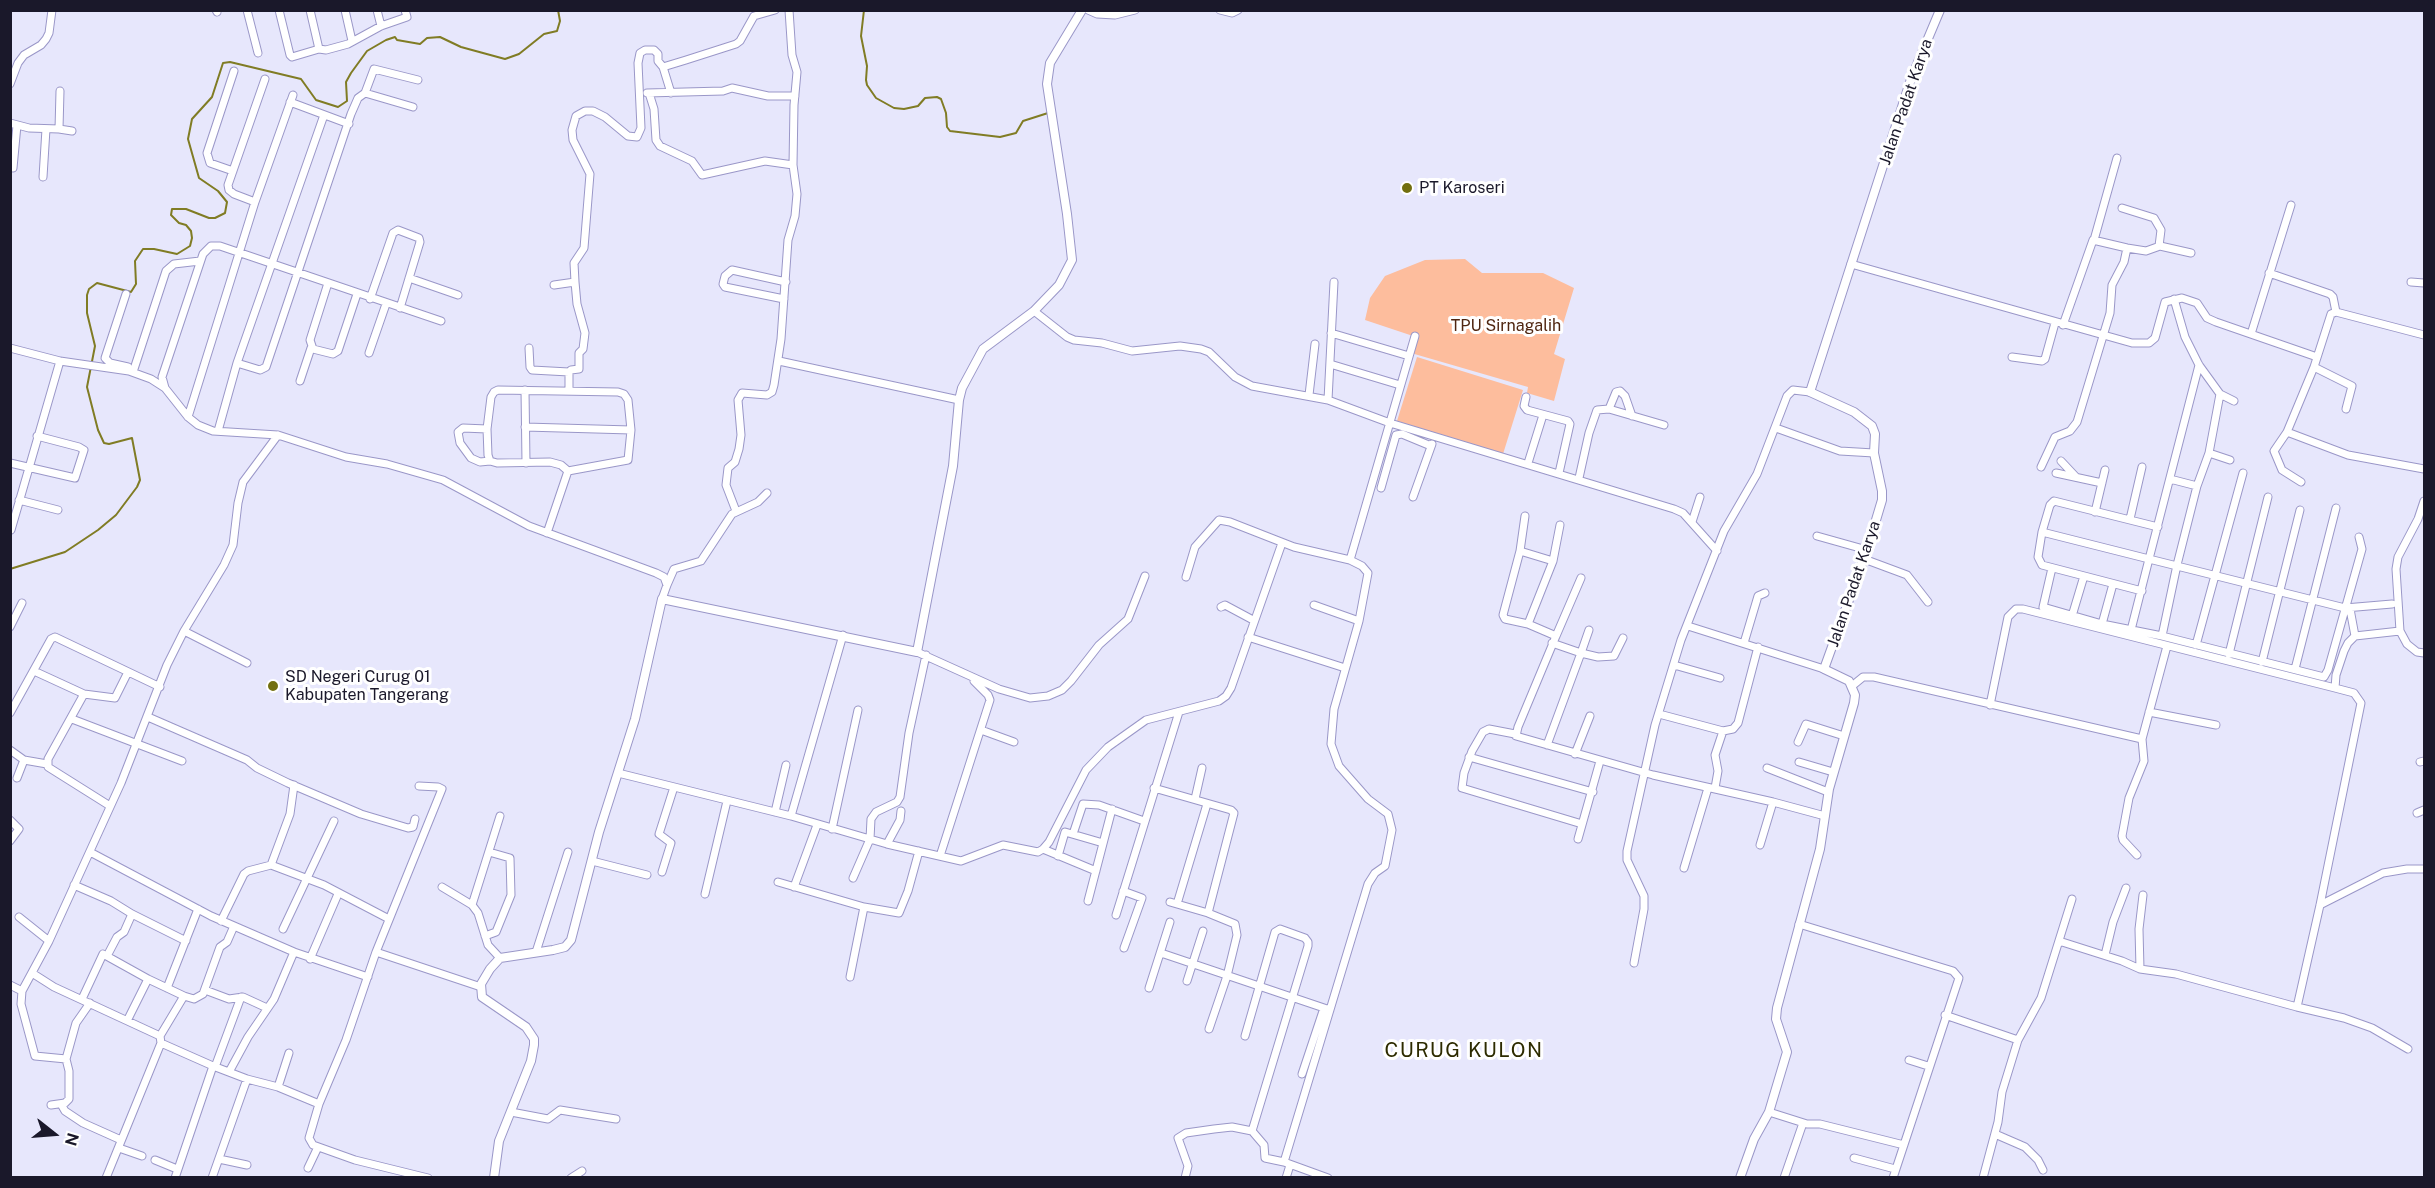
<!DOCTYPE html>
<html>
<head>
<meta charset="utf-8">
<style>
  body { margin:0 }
  #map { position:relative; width:2435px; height:1188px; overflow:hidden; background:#e7e7fc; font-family:"Public Sans",sans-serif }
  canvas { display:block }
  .frame { position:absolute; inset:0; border:12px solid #1a182a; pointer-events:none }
  .north { position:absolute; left:24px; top:1104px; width:60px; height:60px; -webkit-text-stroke:4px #fff; paint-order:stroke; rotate:107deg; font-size:16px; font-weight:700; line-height:24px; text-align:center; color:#1a182a }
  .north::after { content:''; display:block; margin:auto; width:21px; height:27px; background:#1a182a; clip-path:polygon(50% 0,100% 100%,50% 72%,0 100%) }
</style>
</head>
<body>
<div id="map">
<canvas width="2435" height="1188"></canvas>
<div class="frame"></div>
<div class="north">N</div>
</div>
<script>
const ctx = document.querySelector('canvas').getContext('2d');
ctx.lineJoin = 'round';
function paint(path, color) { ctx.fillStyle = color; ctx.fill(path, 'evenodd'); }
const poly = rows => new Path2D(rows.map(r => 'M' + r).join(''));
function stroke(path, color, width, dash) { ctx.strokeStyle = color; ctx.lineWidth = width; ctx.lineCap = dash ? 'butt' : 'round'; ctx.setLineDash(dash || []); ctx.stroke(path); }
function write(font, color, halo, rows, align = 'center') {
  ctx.font = font + ' "Public Sans",sans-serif'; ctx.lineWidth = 6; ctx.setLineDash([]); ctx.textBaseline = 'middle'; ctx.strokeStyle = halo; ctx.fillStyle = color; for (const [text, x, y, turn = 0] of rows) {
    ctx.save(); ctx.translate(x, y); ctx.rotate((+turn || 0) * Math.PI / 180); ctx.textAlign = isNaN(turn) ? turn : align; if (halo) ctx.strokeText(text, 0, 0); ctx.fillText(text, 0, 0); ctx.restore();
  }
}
const green = poly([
  [1465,259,1482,273,1543,273,1574,288,1554,354,1565,359,1554,401,1527,393,1528,387,1411,353,1416,337,1365,320,1370,298,1385,276,1425,260],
  [1417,357,1523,390,1503,454,1397,421]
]);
const stream = poly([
  [864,10,861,36,867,66,866,80,867,85,876,98,894,108,904,109,918,106,925,98,937,97,941,99,946,113,947,127,950,131,1000,137,1016,133,1023,121,1048,113],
  [10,569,65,552,98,530,116,515,137,487,140,480,132,438,109,444,104,443,98,430,87,387,95,346,87,313,87,295,89,289,97,283,131,292,136,284,135,261,143,249,154,249,177,254,190,246,192,238,191,231,186,225,179,223,171,215,172,209,186,209,209,218,215,218,225,213,227,202,218,191,199,178,188,139,192,119,212,97,223,63,230,62,301,79,316,100,338,107,347,101,346,82,351,73,367,51,386,40,395,37,397,40,420,44,427,38,440,37,461,47,505,59,519,54,544,34,557,31,560,21,558,10]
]);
const minor = poly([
  [216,10,217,12],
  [247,10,258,53],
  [279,10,290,55,292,57,319,49,310,10],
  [345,10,352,41],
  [377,10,381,26],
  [1088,10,1097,14,1115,15,1135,10],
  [1220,10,1232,13,1238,10],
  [319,49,326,50,348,44,381,26,407,17,405,10],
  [663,67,671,93],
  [10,84,18,63,24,55,41,45,46,39,49,33,52,10],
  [365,93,413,107],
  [647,93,723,91,732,88,768,96,795,96],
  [649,93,654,109,656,140,660,146,692,161,702,175,765,161,793,165],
  [290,102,349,124],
  [10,123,29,128,59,129,60,91],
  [59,129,72,131],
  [13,168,17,125],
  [233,171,210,163,207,153,234,71],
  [43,177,46,129],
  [255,202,234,194,229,190,228,185,265,79],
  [2122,208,2154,218,2161,230,2159,246],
  [2094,240,2117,158],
  [1851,264,2132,343,2149,343,2155,338,2165,302,2182,298,2197,303,2207,318,2216,322,2317,357],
  [2269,273,2330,294,2333,297,2336,312],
  [409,278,458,295],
  [575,282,574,263,584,248,590,174,573,140,572,130,576,116,585,111,593,111,605,117,628,136,637,137,641,128,638,63,640,53,645,50,654,50,658,54,658,61,663,67,686,60,736,44,740,41,754,16,775,10],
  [2411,282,2424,283],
  [328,283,310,340,313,349,333,354,338,351,357,294],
  [554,285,575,282,577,304,585,333,583,349,579,353,579,369,571,370,569,372,569,391],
  [126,294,105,358,110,363,128,367],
  [370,299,393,233,398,230,419,238,420,242,400,308],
  [784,299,725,287,723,284,725,276,732,270,786,282],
  [2174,299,2185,337,2199,365,2220,394,2234,401],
  [1034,311,1067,337,1074,340,1102,343,1132,351,1180,346,1201,349,1209,352,1235,377,1252,386,1328,400,1390,423,1674,509,1683,513,1717,551],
  [2063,325,2093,240,2127,248,2146,251,2160,246,2191,253],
  [1331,333,1409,356],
  [2251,334,2291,205],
  [10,348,60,361,129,371,151,379,165,388,188,417,198,425,213,431,278,435,346,457,387,464,443,480,529,526,656,573,664,577,667,585,662,599],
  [529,348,530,367,532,370,569,372],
  [369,353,386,304],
  [2012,357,2042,361,2045,359,2055,323],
  [779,361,959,400],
  [237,363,260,370,266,367,351,114,358,98,365,93,374,69,418,80],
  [1330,364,1400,385],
  [2199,365,2149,559,2345,608,2392,604],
  [2314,367,2352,386,2346,409],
  [134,369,166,271,174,264,200,261],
  [300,381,311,348],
  [165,388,162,377,203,254,211,246,220,246,441,321],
  [525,390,526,463],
  [1309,395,1315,344],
  [1526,397,1524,406,1527,410,1568,421,1570,424,1559,473],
  [1328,400,1334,282],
  [1609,409,1616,392,1620,391,1625,396,1632,416],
  [188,417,255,202,293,95],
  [525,427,631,430],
  [1776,428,1840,451,1874,453],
  [487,429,463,428,458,432,460,443,471,458,480,462,490,461],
  [218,431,237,363,324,115],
  [2287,432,2348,455,2424,469],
  [2209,453,2230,460],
  [2061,461,2076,477],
  [10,463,75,478,84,450,79,447,37,436],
  [1528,463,1543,415],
  [2041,467,2055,437,2070,431,2077,422,2110,313,2112,285,2124,262,2127,248],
  [2056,473,2102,483],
  [1579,478,1589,433,1597,410,1609,409,1664,425],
  [2170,479,2197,486],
  [2301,482,2282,470,2274,451,2287,432,2314,367,2331,314,2336,312,2424,335],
  [1381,488,1396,435,1402,434,1431,446],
  [1413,497,1432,444],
  [19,500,58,510],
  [736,511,726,485,728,468,735,462,739,449,741,435,738,400,742,393,767,395,772,392,774,385,781,339,788,240,795,216,797,194,793,165,794,105,797,72,792,55,789,10],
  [2095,512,2105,470],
  [1525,516,1520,551,1503,615,1505,619,1528,624,1556,636,1518,727,1516,736,1653,775,1773,802,1825,816],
  [2130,519,2142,467],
  [1692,522,1700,497],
  [11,530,60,361],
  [2042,532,2149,559,2131,630],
  [547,533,568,471,628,460,631,430,628,400,624,394,618,392,498,390,494,392,491,397,487,429,488,455,490,461,497,463,550,462,561,465,568,471],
  [1817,536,1867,550],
  [1520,551,1553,561,1528,624],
  [1864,559,1907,575,1928,602],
  [1350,560,1415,336],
  [1553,561,1560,525],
  [2052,568,2043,607,2102,624,2162,636,2324,677,2328,670,2362,549,2359,537],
  [1186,577,1195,547,1219,520,1230,522,1294,547,1350,560,1362,566,1368,573,1359,621,1334,709,1331,744,1339,766,1368,799,1388,814,1392,830,1385,866,1375,873,1368,884,1284,1162,1328,1178],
  [667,585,674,569,701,561,732,514,758,502,767,493],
  [2142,591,2042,565,2038,557,2042,532,2050,505,2054,501,2158,527],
  [1314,605,1359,621],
  [1221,607,1225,605,1253,620],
  [2350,609,2355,636],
  [2072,616,2084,576],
  [2102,624,2113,584],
  [1688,626,1824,669],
  [10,627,22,603],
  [1589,630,1581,653,1598,657,1614,656,1623,638],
  [184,631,247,663],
  [2400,631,2396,569,2398,557,2418,519,2424,501],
  [1556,636,1581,578],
  [2162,636,2177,565,2197,486,2209,453,2220,394],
  [1248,637,1345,668],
  [1744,643,1758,596,1765,593],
  [2196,645,2243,473],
  [917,652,999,689,1030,698,1048,696,1062,690,1071,681,1099,645,1128,619,1145,576],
  [2229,654,2268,497],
  [2262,662,2300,510],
  [1674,665,1720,678],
  [2295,669,2336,508],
  [34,671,84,694,48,759,48,767,110,806],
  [1852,686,1863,677,1874,677,2142,739],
  [84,694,115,698,128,672],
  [1990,705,2008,617,2016,609,2023,609,2335,688],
  [2149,712,2216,725],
  [10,713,51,639,55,637,160,687],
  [1659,714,1723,731,1733,729,1738,723,1758,647],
  [148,717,247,760,257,768,288,783,361,814,408,828,413,827,415,819],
  [72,719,182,761],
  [981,730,1014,742],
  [1515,734,1489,729,1483,732,1472,751,1464,773,1462,788,1582,824],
  [1798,742,1806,724,1844,736],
  [1547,745,1581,653,1552,643],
  [10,750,24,760,47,764],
  [1575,754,1590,716],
  [1469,757,1593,792],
  [1799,762,1833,772],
  [2420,762,2424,761],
  [1767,768,1828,792],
  [618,773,791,816,887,844,961,861,1003,845,1038,852,1043,849,1049,842,1086,770,1108,747,1146,720,1219,701,1226,696,1231,688,1282,543],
  [17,778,24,760],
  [419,786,438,787,442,789,376,952,346,1040,319,1104,309,1138,313,1145,355,1160,428,1178],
  [1154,788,1231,810,1234,813,1208,913,1235,924,1237,935,1227,976,1209,1029],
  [1715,788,1718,771,1715,755,1723,731],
  [1195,799,1202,768],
  [775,812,786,765],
  [2417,813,2424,810],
  [791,816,843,635],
  [10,820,19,829,10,841],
  [832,829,858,710],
  [1073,834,1083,804,1099,805,1144,821],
  [1578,839,1600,761],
  [887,844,900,820,901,811],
  [1760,845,1773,802],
  [1043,849,1096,871],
  [90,852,211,916,294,952,274,999,248,1037,229,1072],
  [2137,855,2123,840,2122,836,2129,798,2144,761,2142,739,2167,646],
  [940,856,990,700,988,695,974,681],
  [1058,856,1065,832,1103,843],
  [592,861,647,875],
  [271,865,290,814,294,785],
  [1684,868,1708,788],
  [662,872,671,843,659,834,674,787],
  [853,878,870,839,871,819,876,812,897,802,900,797,909,733,926,655],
  [778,882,864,907],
  [74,885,111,901,132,914,186,941],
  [442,887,472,905,478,913,488,945,500,958],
  [794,887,817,825],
  [1123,891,1142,898,1124,948],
  [705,894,727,801],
  [1088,901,1112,809],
  [1170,902,1208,913],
  [1177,904,1207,804],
  [472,905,500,816],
  [2320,905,2383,873,2407,869,2424,869],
  [1116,915,1179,712],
  [19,917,49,941],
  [221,921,244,874,248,871,271,865,324,885,389,919],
  [1799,924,1953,971,1959,978,1893,1178],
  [283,929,334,821],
  [485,936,496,932,511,895,510,858,489,852],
  [2059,941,2122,961,2140,969,2176,974,2297,1007,2344,1018,2372,1028,2408,1049],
  [294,952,368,977],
  [376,952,481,987],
  [536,952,568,852],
  [1161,953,1330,1010],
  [2105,955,2113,922,2126,888],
  [107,956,117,937,124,932,132,914],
  [310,959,338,894],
  [1634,963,1644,909,1644,896,1627,860,1627,851,1655,725,1681,640,1724,531,1757,474,1787,396,1793,390,1810,392],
  [2140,969,2139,929,2143,895],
  [32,973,54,987,160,1036],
  [850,977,864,907,899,913,908,891,919,851],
  [1187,981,1203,931],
  [10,985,22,991],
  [167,988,198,909],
  [1149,988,1170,922],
  [205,990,229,999,243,997,267,1008],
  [184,996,194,999,203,994,220,947,227,942,234,926],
  [82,999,103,954,148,979],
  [2297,1007,2320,905,2361,703,2354,693,2335,688,2336,675,2344,651,2348,643,2355,636,2400,631,2407,644,2417,652,2424,653],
  [1945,1015,2018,1040],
  [1245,1036,1275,932,1280,929,1305,938,1308,942,1308,946,1252,1131],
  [161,1043,213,1066,247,1079,278,1087,319,1104],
  [66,1059,35,1056,21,1004,22,991,49,941,121,783,167,665,184,631,224,565,233,545,238,503,243,482,278,435],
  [1909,1060,1928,1066],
  [215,1067,241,997],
  [1302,1074,1324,1008],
  [278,1087,289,1053],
  [61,1104,65,1111,83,1123,121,1140],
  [51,1105,65,1103,69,1099,69,1071,66,1059,76,1023,90,1003],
  [511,1112,548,1119,560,1110,616,1119],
  [1769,1112,1807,1124,1820,1124,1904,1145],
  [1995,1134,2025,1147,2038,1160,2043,1170],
  [119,1148,142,1156],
  [1854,1158,1895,1169],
  [219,1159,247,1165],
  [155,1160,177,1169],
  [308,1168,318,1147],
  [106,1178,161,1043,160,1036,184,996,148,979,128,1019],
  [175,1178,213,1066],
  [212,1178,247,1079],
  [571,1178,582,1171],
  [1185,1178,1188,1166,1178,1138,1186,1133,1214,1129,1232,1127,1252,1131,1264,1145,1265,1158,1284,1162],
  [1286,1178,1290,1165],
  [1784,1178,1803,1123],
  [1983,1178,1998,1122,2002,1092,2018,1040,2041,998,2072,899]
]);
const tertiary = poly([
  [494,1178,499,1141,531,1061,534,1045,534,1039,526,1027,482,997,481,984,490,969,500,958,553,950,565,947,571,940,599,832,635,719,662,599,917,652,953,466,959,400,962,388,983,349,1034,311,1059,285,1072,260,1067,214,1047,84,1050,63,1082,10],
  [1740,1178,1754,1139,1769,1112,1787,1052,1776,1019,1777,1008,1820,849,1829,789,1854,703,1855,695,1849,681,1824,669,1867,550,1882,500,1882,491,1874,453,1875,434,1872,426,1854,412,1810,392,1911,79,1940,10]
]);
const markers = [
  [1407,188,6,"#726f0f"],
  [273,686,6,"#726f0f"]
];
const streetNames = [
  ["Jalan Padat Karya",1906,102,-71],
  ["Jalan Padat Karya",1854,584,-71]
];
const poiNames = [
  ["PT Karoseri",1419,188],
  ["SD Negeri Curug 01",285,677],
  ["Kabupaten Tangerang",285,695]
];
const parkNames = [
  ["TPU Sirnagalih",1506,326]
];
const quarterNames = [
  ["CURUG KULON",1464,1051]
];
paint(green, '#fdbd9d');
stroke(stream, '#807c24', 2);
stroke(minor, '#9a97c8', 9);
stroke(tertiary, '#9a97c8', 10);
stroke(minor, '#fff', 7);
stroke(tertiary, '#fff', 8);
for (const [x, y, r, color] of markers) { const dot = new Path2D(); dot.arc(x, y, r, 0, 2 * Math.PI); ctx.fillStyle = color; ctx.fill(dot); stroke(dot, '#fff', 2); }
write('16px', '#1a182a', '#fff', streetNames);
write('16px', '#1a182a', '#fff', poiNames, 'left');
write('16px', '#4f2610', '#fff', parkNames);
ctx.letterSpacing = '1.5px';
write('20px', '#2d2b00', '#fff', quarterNames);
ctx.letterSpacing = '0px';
</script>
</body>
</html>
